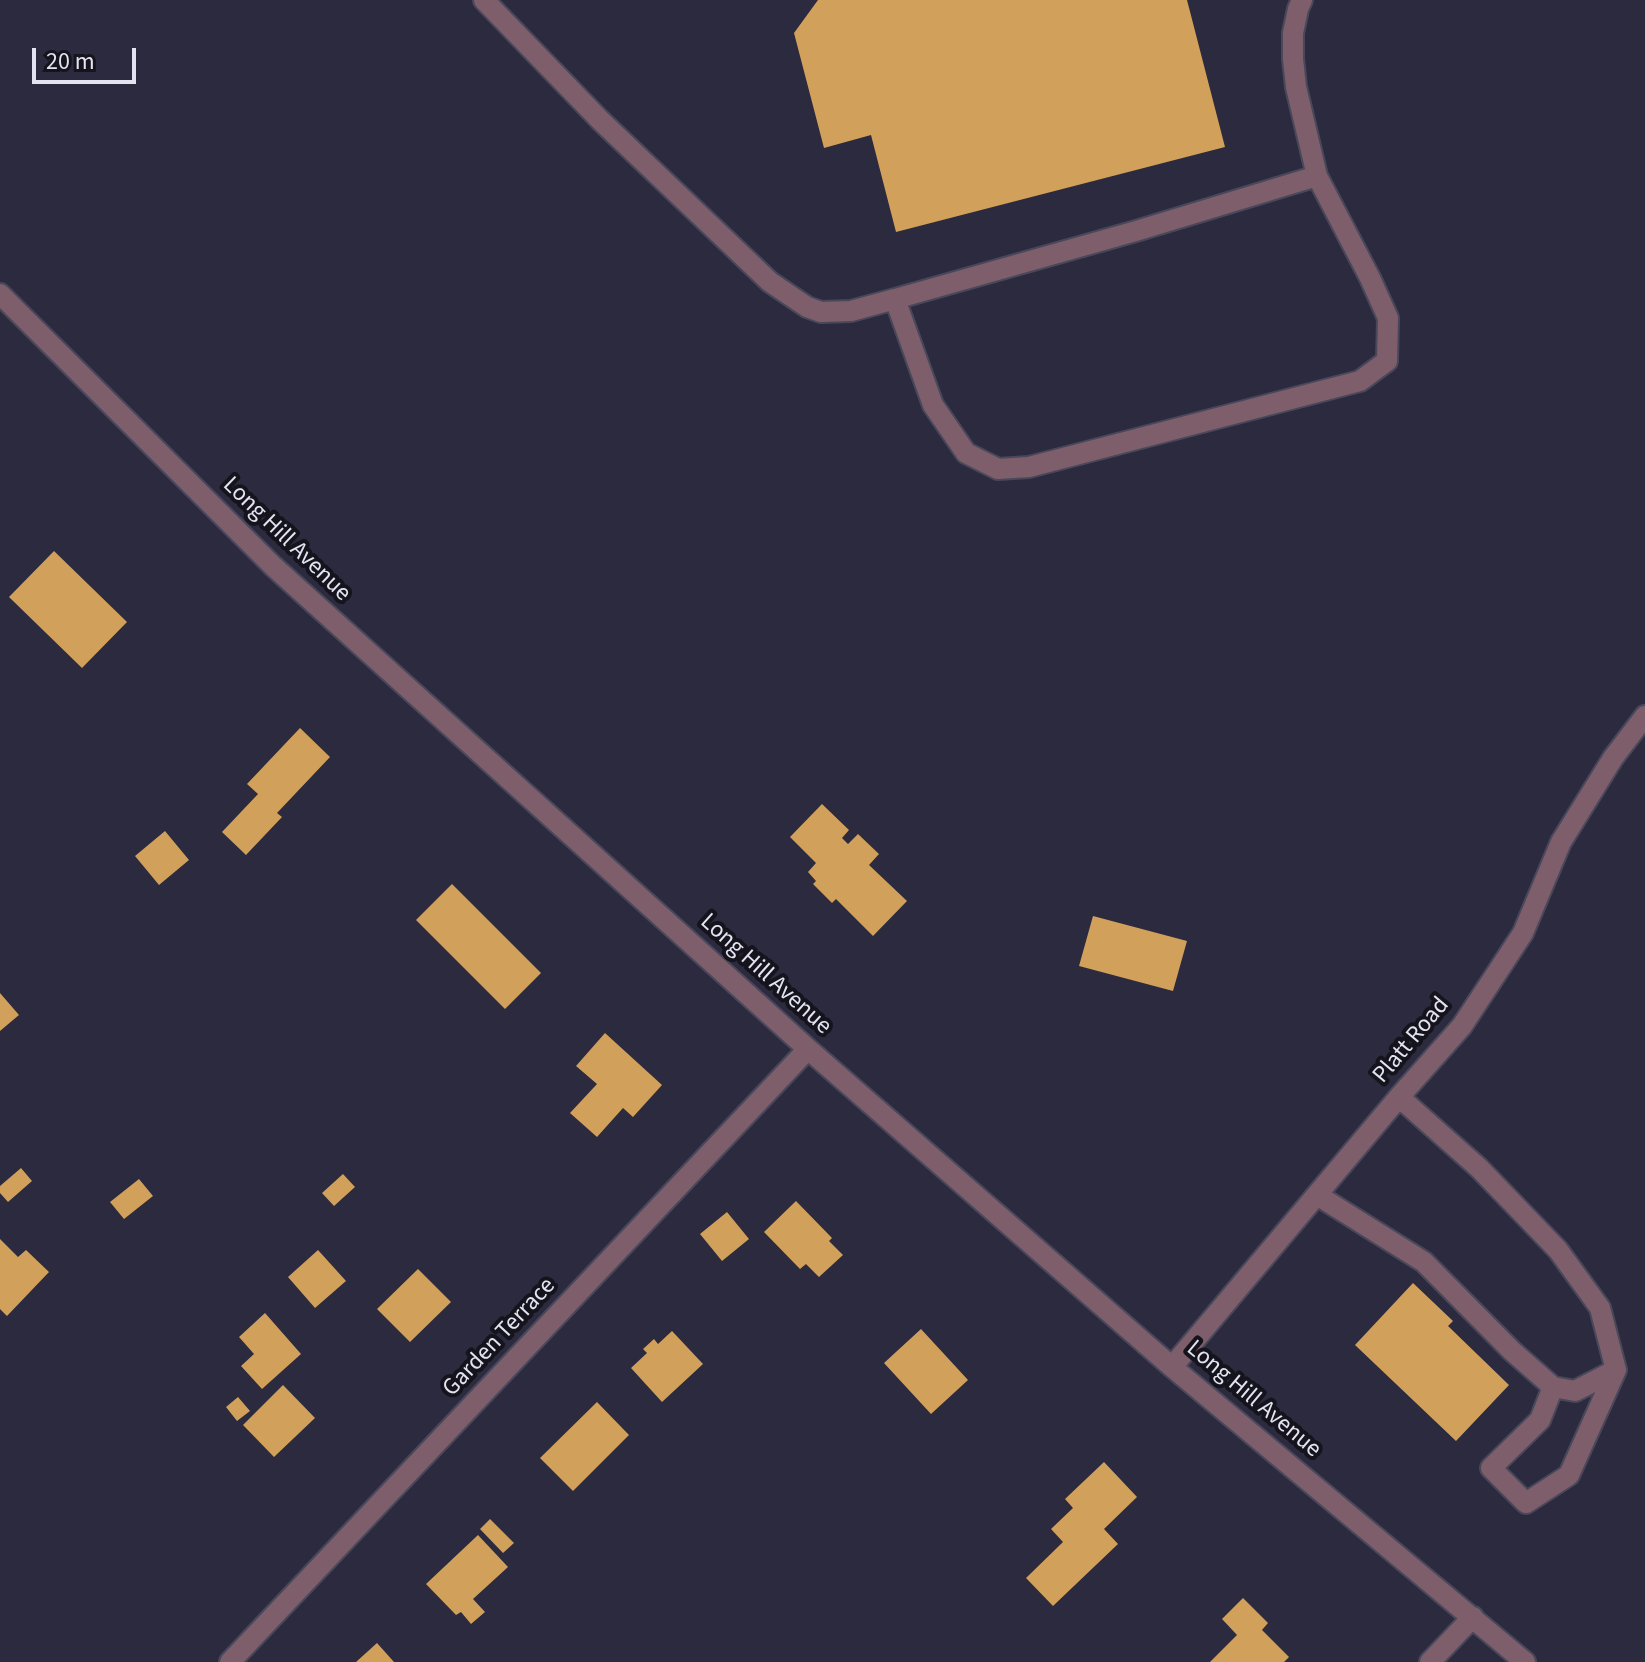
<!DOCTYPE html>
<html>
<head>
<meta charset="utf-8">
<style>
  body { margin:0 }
  #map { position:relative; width:1645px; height:1662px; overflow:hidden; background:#2c2a3e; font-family:"Source Sans 3",sans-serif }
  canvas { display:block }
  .scale { position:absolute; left:32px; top:48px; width:104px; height:36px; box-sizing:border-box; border:4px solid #e4e3f1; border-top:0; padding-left:10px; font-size:24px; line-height:28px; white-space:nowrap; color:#e4e3f1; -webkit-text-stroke:6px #15141d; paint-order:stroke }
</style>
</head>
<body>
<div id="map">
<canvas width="1645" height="1662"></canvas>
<div class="scale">20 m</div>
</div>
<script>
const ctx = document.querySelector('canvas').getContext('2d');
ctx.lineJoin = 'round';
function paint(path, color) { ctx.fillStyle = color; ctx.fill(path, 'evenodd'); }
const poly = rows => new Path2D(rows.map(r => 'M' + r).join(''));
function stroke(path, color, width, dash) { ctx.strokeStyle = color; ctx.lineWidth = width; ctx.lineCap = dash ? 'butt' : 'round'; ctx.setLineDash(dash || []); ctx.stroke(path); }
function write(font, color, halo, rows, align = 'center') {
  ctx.font = font + ' "Source Sans 3",sans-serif'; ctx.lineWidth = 8; ctx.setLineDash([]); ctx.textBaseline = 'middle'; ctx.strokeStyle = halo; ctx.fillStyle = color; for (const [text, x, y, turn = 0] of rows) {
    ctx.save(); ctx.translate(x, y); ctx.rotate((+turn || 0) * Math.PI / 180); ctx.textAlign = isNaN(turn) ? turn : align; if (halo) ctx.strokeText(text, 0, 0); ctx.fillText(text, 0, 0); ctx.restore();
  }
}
const building = poly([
  [818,0,1187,0,1225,147,896,232,871,135,824,148,794,33],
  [54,551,127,622,82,668,9,597],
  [300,728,330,757,277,813,282,817,246,855,222,832,258,794,247,784],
  [822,804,849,830,842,838,848,844,858,834,879,854,869,865,907,901,873,936,836,899,832,903,813,884,816,881,808,872,816,863,790,837],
  [165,831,189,860,159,885,135,856],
  [452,884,541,973,505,1009,416,920],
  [1093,916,1187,941,1173,991,1079,966],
  [0,993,19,1015,0,1031],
  [605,1033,662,1085,633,1117,623,1108,597,1137,570,1113,597,1084,576,1066],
  [21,1168,32,1181,8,1202,0,1193,0,1186],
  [343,1174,355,1187,334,1206,322,1193],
  [139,1179,153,1196,124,1219,110,1202],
  [796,1201,832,1238,829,1241,843,1255,819,1277,806,1264,800,1269,764,1232],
  [727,1212,749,1239,722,1261,700,1234],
  [0,1239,18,1257,26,1250,49,1272,7,1316,0,1309],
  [318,1250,346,1281,315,1308,288,1277],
  [418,1269,451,1302,410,1342,377,1309],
  [1413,1283,1453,1321,1448,1326,1509,1385,1456,1441,1355,1345],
  [265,1313,301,1354,262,1389,241,1366,254,1354,239,1337],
  [921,1329,968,1380,931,1414,884,1363],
  [672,1331,703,1364,662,1402,631,1368,647,1353,643,1349,654,1339,658,1344],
  [283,1385,315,1418,274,1457,243,1425],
  [238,1397,250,1411,237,1421,226,1407],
  [597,1402,629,1435,573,1491,540,1458],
  [1104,1462,1137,1497,1104,1529,1118,1544,1053,1606,1026,1578,1063,1542,1051,1529,1073,1508,1065,1499],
  [490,1519,514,1543,503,1553,480,1529],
  [478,1535,508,1567,473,1599,485,1612,471,1624,461,1612,456,1615,426,1584],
  [1243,1598,1268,1623,1262,1630,1289,1657,1284,1662,1210,1662,1237,1635,1222,1619],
  [377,1643,394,1662,356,1662]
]);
const minor = poly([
  [484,0,600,120,770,282,807,307,821,312,851,311,895,299,933,405,966,453,998,469,1029,467,1360,381,1387,361,1388,318,1370,278,1317,176,1296,87,1293,59,1293,33,1298,9,1302,0],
  [0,294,273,566,808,1049,1172,1367,1525,1662],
  [895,299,1136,231,1317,176],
  [1317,1195,1424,1262,1512,1351,1553,1387,1540,1420,1491,1468,1526,1503,1569,1475,1616,1370,1600,1308,1558,1250,1479,1168,1399,1097],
  [1172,1367,1399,1097,1462,1026,1523,933,1561,842,1613,758,1645,716],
  [1553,1387,1575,1391,1616,1370],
  [230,1662,808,1049],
  [1430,1662,1473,1617]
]);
const streetNames = [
  ["Long Hill Avenue",286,540,44],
  ["Long Hill Avenue",765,975,42],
  ["Platt Road",1412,1041,-50],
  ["Garden Terrace",500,1338,-47],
  ["Long Hill Avenue",1253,1400,40]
];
paint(building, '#d1a05b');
stroke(minor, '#49485b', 24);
stroke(minor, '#7f5e6b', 20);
write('24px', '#e4e3f1', '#15141d', streetNames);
</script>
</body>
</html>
